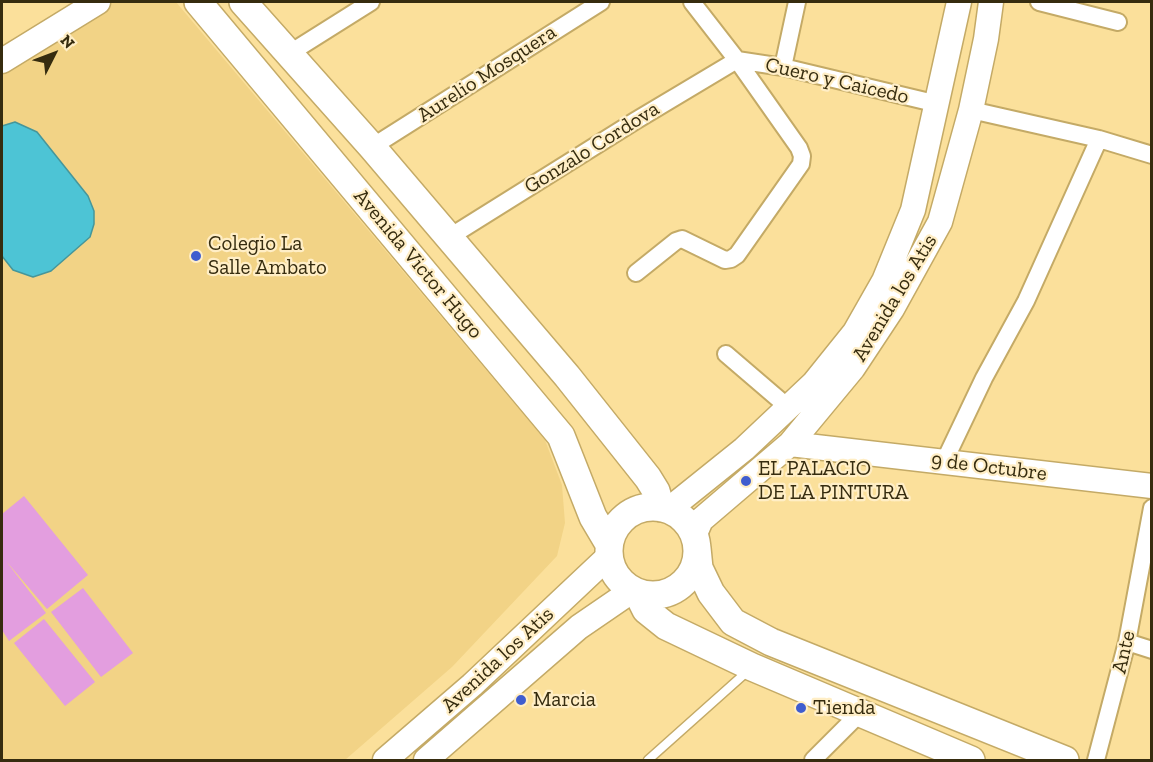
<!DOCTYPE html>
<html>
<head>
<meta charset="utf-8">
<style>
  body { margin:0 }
  #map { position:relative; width:1153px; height:762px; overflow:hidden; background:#fbe09b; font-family:"Zilla Slab",serif }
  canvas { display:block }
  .frame { position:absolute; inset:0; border:3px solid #362c0f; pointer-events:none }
  .north { position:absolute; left:24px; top:24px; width:60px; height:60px; -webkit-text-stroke:4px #ffeec6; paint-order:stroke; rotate:48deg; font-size:16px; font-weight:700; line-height:24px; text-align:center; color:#362c0f }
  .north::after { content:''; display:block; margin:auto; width:21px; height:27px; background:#362c0f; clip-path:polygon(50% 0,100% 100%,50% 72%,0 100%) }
</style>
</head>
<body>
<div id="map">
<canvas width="1153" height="762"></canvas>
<div class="frame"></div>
<div class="north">N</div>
</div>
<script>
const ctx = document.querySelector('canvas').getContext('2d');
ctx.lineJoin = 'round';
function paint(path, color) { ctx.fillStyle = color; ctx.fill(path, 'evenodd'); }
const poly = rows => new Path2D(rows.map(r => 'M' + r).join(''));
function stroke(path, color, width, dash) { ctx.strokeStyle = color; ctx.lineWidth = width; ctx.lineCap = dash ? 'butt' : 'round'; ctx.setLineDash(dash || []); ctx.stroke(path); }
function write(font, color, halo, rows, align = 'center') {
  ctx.font = font + ' "Zilla Slab",serif'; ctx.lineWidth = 4.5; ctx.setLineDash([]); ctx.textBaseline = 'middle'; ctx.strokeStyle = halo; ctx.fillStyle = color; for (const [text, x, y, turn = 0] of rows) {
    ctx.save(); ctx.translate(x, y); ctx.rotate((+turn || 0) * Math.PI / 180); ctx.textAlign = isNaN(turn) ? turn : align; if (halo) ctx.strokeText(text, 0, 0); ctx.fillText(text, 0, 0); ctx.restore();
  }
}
const built = poly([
  [112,2,176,2,545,440,562,485,565,523,557,556,452,667,345,760,2,760,2,71]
]);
const green = poly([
  [24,496,88,575,47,609,6,561,46,613,9,641,2,630,2,514],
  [83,588,133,653,101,677,51,612],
  [44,619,95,682,65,706,14,643]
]);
const water = poly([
  [15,122,37,132,88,196,94,211,94,224,90,237,51,271,33,277,13,270,2,256,2,126,15,122]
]);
const lane = poly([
  [648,760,750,669]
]);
const street = poly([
  [1039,2,1118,22],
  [290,53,371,2],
  [783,67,797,2],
  [971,110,1099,139,1152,155],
  [372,147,601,2],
  [448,238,635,121,737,60,783,67,938,104],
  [636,273,676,241,682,239,725,260,731,259,737,255,801,164,802,156,799,148,737,60,692,2],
  [726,354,789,408],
  [944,462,984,378,1026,301,1099,139],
  [1127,642,1152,650],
  [813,760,859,714],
  [1096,760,1127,642,1152,508]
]);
const secondary = poly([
  [2,61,98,2],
  [790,444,1152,486],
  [668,510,744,449,814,383,855,332,884,281,913,210,959,2],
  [694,536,701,520,790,444,853,368,892,309,940,222,971,110,986,39,991,2],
  [385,760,472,685,609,556],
  [426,760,579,627,633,590]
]);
const primary = poly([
  [198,2,561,436,593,517,609,544],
  [243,2,372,147,567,376,648,478,656,491,661,508],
  '609 551a44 44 0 1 1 88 0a44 44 0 1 1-88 0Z',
  [697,548,699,568,711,593,733,622,771,642,1065,760],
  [637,592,646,610,666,626,752,667,971,760]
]);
const markers = [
  [196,256,6,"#3f5dcf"],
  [746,481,6,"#3f5dcf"],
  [521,700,6,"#3f5dcf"],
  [801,708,6,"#3f5dcf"]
];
const streetNames = [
  ["Aurelio Mosquera",487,74,-33],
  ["Cuero y Caicedo",837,81,13],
  ["Gonzalo Cordova",592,148,-32],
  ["Avenida Victor Hugo",418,264,50],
  ["Avenida los Atis",895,298,-59],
  ["9 de Octubre",989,467,7],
  ["Ante",1124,652,-77],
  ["Avenida los Atis",498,660,-43]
];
const poiNames = [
  ["Colegio La",208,244],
  ["Salle Ambato",208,268],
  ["EL PALACIO",758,469],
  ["DE LA PINTURA",758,493],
  ["Marcia",533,700],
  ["Tienda",813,708]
];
paint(built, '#f2d386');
paint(green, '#e39edf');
paint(water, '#4dc4d5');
stroke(water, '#46969a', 1.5);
stroke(lane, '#c4aa66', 11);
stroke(street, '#c4aa66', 20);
stroke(secondary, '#c4aa66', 27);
stroke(primary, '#c4aa66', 30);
stroke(lane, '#fff', 8);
stroke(street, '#fff', 16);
stroke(secondary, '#fff', 24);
stroke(primary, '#fff', 27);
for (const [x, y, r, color] of markers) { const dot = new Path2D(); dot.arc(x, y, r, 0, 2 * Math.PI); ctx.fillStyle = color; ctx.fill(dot); stroke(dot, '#ffeec6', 2); }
write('21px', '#362c0f', '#ffeec6', streetNames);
write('21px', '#362c0f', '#ffeec6', poiNames, 'left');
</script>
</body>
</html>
